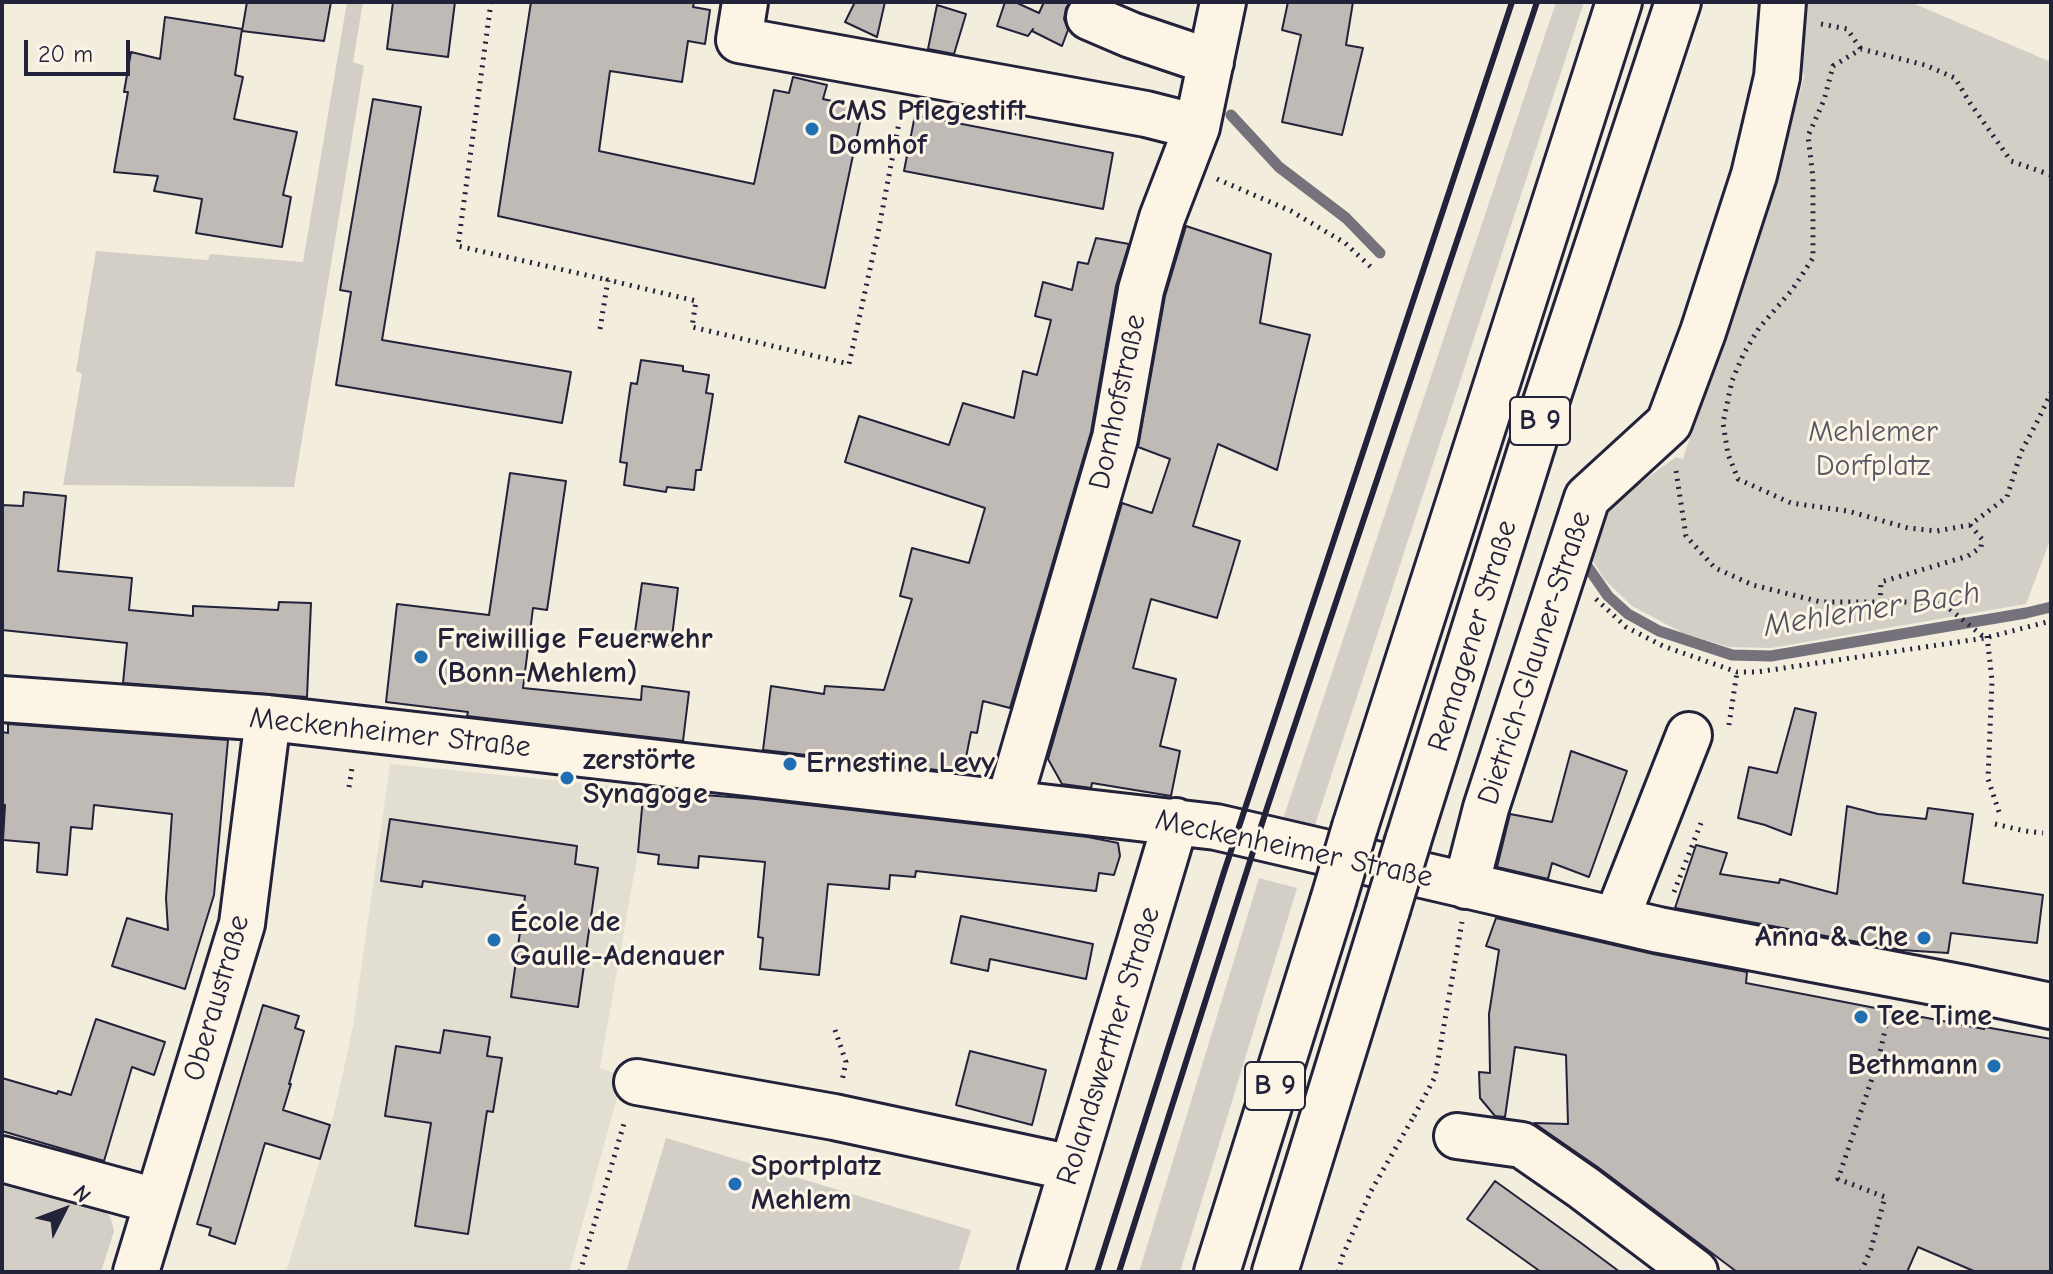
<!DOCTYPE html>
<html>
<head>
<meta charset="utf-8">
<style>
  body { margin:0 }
  #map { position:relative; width:2053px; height:1274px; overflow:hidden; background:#f3edde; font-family:"Comic Neue",sans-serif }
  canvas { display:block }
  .frame { position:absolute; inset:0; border:4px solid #22223b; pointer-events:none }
  .north { position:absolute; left:24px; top:1170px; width:80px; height:80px; -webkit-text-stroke:6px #fcf5e5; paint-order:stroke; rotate:48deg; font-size:22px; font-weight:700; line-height:32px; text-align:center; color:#22223b }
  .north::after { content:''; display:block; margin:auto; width:28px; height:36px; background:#22223b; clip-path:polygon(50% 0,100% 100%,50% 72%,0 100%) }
  .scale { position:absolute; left:24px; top:40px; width:106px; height:36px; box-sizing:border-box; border:4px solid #22223b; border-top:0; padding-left:10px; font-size:24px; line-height:28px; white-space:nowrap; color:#22223b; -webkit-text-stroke:6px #fcf5e5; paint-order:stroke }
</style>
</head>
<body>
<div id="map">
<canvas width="2053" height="1274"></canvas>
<div class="frame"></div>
<div class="north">N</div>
<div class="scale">20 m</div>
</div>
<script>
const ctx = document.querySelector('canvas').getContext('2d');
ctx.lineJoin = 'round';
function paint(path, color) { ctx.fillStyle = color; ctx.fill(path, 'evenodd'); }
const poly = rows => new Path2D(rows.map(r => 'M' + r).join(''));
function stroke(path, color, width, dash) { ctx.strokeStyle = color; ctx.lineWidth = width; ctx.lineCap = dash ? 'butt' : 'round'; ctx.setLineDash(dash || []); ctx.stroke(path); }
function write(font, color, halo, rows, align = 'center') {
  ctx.font = font + ' "Comic Neue",sans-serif'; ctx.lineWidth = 6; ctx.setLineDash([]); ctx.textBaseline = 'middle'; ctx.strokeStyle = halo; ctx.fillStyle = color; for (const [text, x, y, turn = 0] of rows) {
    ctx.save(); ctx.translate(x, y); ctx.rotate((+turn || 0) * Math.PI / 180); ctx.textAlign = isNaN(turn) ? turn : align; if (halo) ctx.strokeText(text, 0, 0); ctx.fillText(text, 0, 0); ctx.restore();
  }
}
const built = poly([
  [390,764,644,789,638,852,600,1068,623,1076,569,1272,286,1272,334,1113,353,1027]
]);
const green = poly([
  [347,2,363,2,353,62,364,66,294,487,63,485,82,374,76,371,96,251,208,260,210,254,303,262],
  [1556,2,1584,2,1315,825,1283,819],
  [1791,2,1910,2,2051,62,2051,538,2026,604,1771,648,1729,647,1683,633,1632,606,1604,579,1587,551,1599,513,1676,457,1683,459,1799,96,1804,76,1799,58],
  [1259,878,1297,888,1180,1272,1139,1272],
  [666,1138,971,1230,958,1272,626,1272],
  [2,1180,105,1209,111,1219,114,1231,101,1272,2,1272]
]);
const stream = poly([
  [1231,115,1279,167,1346,218,1380,253],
  [1587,566,1608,596,1628,614,1659,631,1732,655,1771,656,2026,613,2051,607]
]);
const building = poly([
  [247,2,331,2,324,41,242,31,247,2],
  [393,2,455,2,448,57,387,49,393,2],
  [531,2,694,2,693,7,710,10,705,44,688,41,682,82,610,71,599,151,754,184,774,90,789,93,793,77,827,85,823,99,863,108,825,288,498,216,531,2],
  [855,2,885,2,877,37,845,22,855,2],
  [1005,2,1015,2,1039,13,1044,2,1070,2,1066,8,1064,19,1068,30,1062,46,1032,31,1033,29,1028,36,997,26,1005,2],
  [1288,2,1353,2,1346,45,1363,48,1342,135,1282,122,1301,35,1282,30,1288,2],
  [937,5,966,14,954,54,928,49,937,5],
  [165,17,242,29,235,75,243,77,234,119,297,132,283,195,291,197,282,247,196,233,202,199,154,191,158,176,114,172,128,92,124,92,131,52,160,59,165,17],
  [373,99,421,107,382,340,571,372,562,423,336,385,351,292,340,290,373,99],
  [915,115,1113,153,1103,209,904,171,915,115],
  [1186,226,1271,254,1260,323,1310,335,1277,470,1218,444,1193,526,1240,541,1217,618,1151,599,1133,668,1176,679,1160,746,1180,751,1171,796,1092,783,1091,788,1062,784,1048,759,1122,503,1152,513,1170,459,1138,447,1165,296,1186,226],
  [1096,238,1129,244,1116,286,1091,432,1010,708,983,701,977,733,971,732,963,773,763,750,771,686,824,694,825,686,884,690,912,599,900,596,912,548,969,563,985,508,845,462,859,416,949,445,963,403,1014,418,1023,371,1037,375,1051,320,1035,316,1043,282,1072,290,1078,262,1088,264,1096,238],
  [641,360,683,366,683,371,709,375,706,393,713,394,701,470,696,470,694,490,667,487,666,492,624,485,627,463,620,462,627,410,631,383,637,384,641,360],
  [510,473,566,481,547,610,533,608,523,688,641,700,642,686,689,692,683,741,467,716,468,712,386,702,397,604,489,615,510,473],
  [24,492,66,496,58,571,132,578,129,610,193,616,193,606,278,610,279,602,311,603,307,697,123,683,127,643,2,630,2,505,23,506,24,492],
  [642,583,678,588,671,645,634,639,642,583],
  [1795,708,1816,713,1791,835,1765,825,1738,818,1749,767,1777,773,1795,708],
  [8,724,228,740,214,895,185,989,112,966,127,918,168,930,166,898,172,814,94,805,92,829,71,827,67,875,37,872,39,843,3,840,5,805,2,804,2,732,8,733,8,724],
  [1571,751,1627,771,1589,877,1552,863,1548,879,1497,867,1510,814,1552,822,1571,751],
  [644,786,678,790,678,793,756,799,1088,837,1118,843,1120,856,1114,875,1099,873,1096,891,916,871,915,877,890,875,889,889,828,884,819,975,760,969,763,938,758,937,765,862,699,856,698,868,658,864,659,855,638,852,644,786],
  [1847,806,1878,814,1926,819,1928,808,1973,814,1963,883,2043,895,2037,943,1951,933,1948,953,1901,950,1675,908,1696,845,1727,853,1720,874,1779,883,1780,879,1837,894,1847,806],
  [390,819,577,846,575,864,598,868,578,1007,511,997,525,896,423,881,422,887,381,881,390,819],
  [961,916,1093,944,1086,979,990,959,988,971,951,963,961,916],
  [1496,918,1653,954,1747,972,1746,983,1984,1029,1985,1027,2051,1039,2051,1272,1976,1272,1918,1247,1907,1272,1737,1272,1599,1168,1534,1123,1568,1124,1566,1055,1515,1047,1505,1117,1495,1116,1480,1098,1479,1072,1490,1073,1489,1014,1499,950,1486,946,1496,918],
  [263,1005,299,1016,295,1028,304,1031,289,1084,291,1084,283,1110,330,1125,320,1159,265,1143,235,1244,209,1235,211,1228,197,1224,263,1005],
  [96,1019,165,1042,154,1075,132,1067,104,1161,2,1131,2,1078,57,1094,58,1091,71,1095,96,1019],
  [444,1030,490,1037,487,1056,502,1058,493,1112,487,1111,468,1234,415,1226,431,1123,385,1116,396,1046,440,1053,444,1030],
  [970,1051,1046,1070,1032,1125,956,1105,970,1051],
  [1495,1181,1581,1243,1620,1272,1541,1272,1467,1219,1495,1181]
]);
const path = poly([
  [491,2,458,246,608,280],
  [1821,24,1847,29,1861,49],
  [2051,175,2011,161,1970,103,1955,78,1925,65,1861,49,1833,66,1824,100,1808,136,1813,178,1813,258,1792,290,1759,328,1743,355,1732,381,1723,423,1728,454,1738,479,1791,503,1848,511,1908,528,1937,531,1970,525,2007,497,2021,452,2036,424,2051,393],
  [1217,179,1291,211,1345,243,1374,270],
  [600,329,608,280,696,301,692,327,849,364,878,233,902,107],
  [1676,471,1686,536,1715,568,1753,585,1821,602,1941,602,1985,638],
  [1596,599,1626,627,1663,646,1737,672,1757,672,1985,638,2051,621],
  [1880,603,1881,582,1968,556,1981,547,1982,539,1970,525],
  [1987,636,1992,680,1988,779,2000,815],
  [1729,725,1737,672],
  [349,787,352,768],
  [1995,824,2025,831,2043,833],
  [1674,892,1701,823],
  [835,1030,846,1062,842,1081],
  [1414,1116,1435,1077,1462,922],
  [580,1272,625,1120],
  [1338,1272,1343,1255,1371,1191,1414,1116,1416,1117],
  [1861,1272,1871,1249,1885,1197,1838,1179,1878,1061,1889,1013]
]);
const minor = poly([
  [745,2,739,40,1146,114,1197,127],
  [1089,17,1131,35,1211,62],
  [2,699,268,718,1216,827,1659,930,1965,988,2051,1006],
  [1009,802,1115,438,1141,290,1162,218,1197,127,1223,2],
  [1466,886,1486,808,1587,498,1669,423,1703,332,1754,175,1777,77,1783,2],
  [1616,920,1689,735],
  [637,1082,834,1117,1072,1168],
  [1457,1136,1522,1145,1584,1188,1695,1272],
  [2,1159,156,1201],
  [136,1272,242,924,268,718],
  [1041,1272,1176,821]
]);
const major = poly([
  [1355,827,1619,2],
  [1408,841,1543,411,1678,2],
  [1217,1272,1333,901],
  [1275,1272,1387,910]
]);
const rail = poly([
  [1097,1272,1224,872,1512,2],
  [1119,1272,1266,811,1537,2]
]);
const majorBridge = poly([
  [1333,901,1355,827],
  [1387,910,1408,841]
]);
const markers = [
  [812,129,8,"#1f6fb2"],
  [421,657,8,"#1f6fb2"],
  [790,764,8,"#1f6fb2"],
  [567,778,8,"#1f6fb2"],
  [1924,938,8,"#1f6fb2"],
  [494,940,8,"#1f6fb2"],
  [1861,1017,8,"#1f6fb2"],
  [1994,1066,8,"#1f6fb2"],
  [735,1184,8,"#1f6fb2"]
];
const shields = [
  [1540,421,60],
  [1275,1086,60]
];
const shieldNames = [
  ["B 9",1540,421],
  ["B 9",1275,1086]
];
const poiNames = [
  ["CMS Pflegestift",828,112],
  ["Domhof",828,146],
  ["Freiwillige Feuerwehr",437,640],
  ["(Bonn-Mehlem)",437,674],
  ["zerstörte",583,761],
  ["Synagoge",583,795],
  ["Ernestine Levy",806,764],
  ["École de",510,923],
  ["Gaulle-Adenauer",510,957],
  ["Anna & Che",1908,938,"right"],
  ["Tee Time",1877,1017],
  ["Bethmann",1978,1066,"right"],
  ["Sportplatz",751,1167],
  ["Mehlem",751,1201]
];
const streetNames = [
  ["Domhofstraße",1118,402,-78],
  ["Remagener Straße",1473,636,-73],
  ["Dietrich-Glauner-Straße",1535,658,-72],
  ["Meckenheimer Straße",390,733,6],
  ["Meckenheimer Straße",1294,849,12],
  ["Oberaustraße",217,998,-74],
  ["Rolandswerther Straße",1109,1046,-73]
];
const parkNames = [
  ["Mehlemer",1873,433],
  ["Dorfplatz",1873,467]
];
const waterNames = [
  ["Mehlemer Bach",1872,610,-9]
];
paint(built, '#e3ded2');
paint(green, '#d4cfc6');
stroke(stream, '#75727b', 11);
paint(building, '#bfbab6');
stroke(building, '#22223b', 2);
stroke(minor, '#22223b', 50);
stroke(major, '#22223b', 50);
stroke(path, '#22223b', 5, [2, 6]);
stroke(minor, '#fcf5e5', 44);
stroke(major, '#fcf5e5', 44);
stroke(rail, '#22223b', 6);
stroke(majorBridge, '#22223b', 50, []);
stroke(majorBridge, '#fcf5e5', 44);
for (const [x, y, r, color] of markers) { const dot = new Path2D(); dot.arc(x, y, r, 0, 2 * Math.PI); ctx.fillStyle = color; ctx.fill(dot); stroke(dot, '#fcf5e5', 3); }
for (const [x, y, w] of shields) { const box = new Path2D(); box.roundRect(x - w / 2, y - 24, w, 48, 6); ctx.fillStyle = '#fcf5e5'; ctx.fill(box); stroke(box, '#22223b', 2); }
write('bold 28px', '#22223b', null, shieldNames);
write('bold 30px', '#22223b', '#fcf5e5', poiNames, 'left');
write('30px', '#22223b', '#fcf5e5', streetNames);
write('30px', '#575665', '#fcf5e5', parkNames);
write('italic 32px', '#525160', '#fcf5e5', waterNames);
</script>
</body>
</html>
